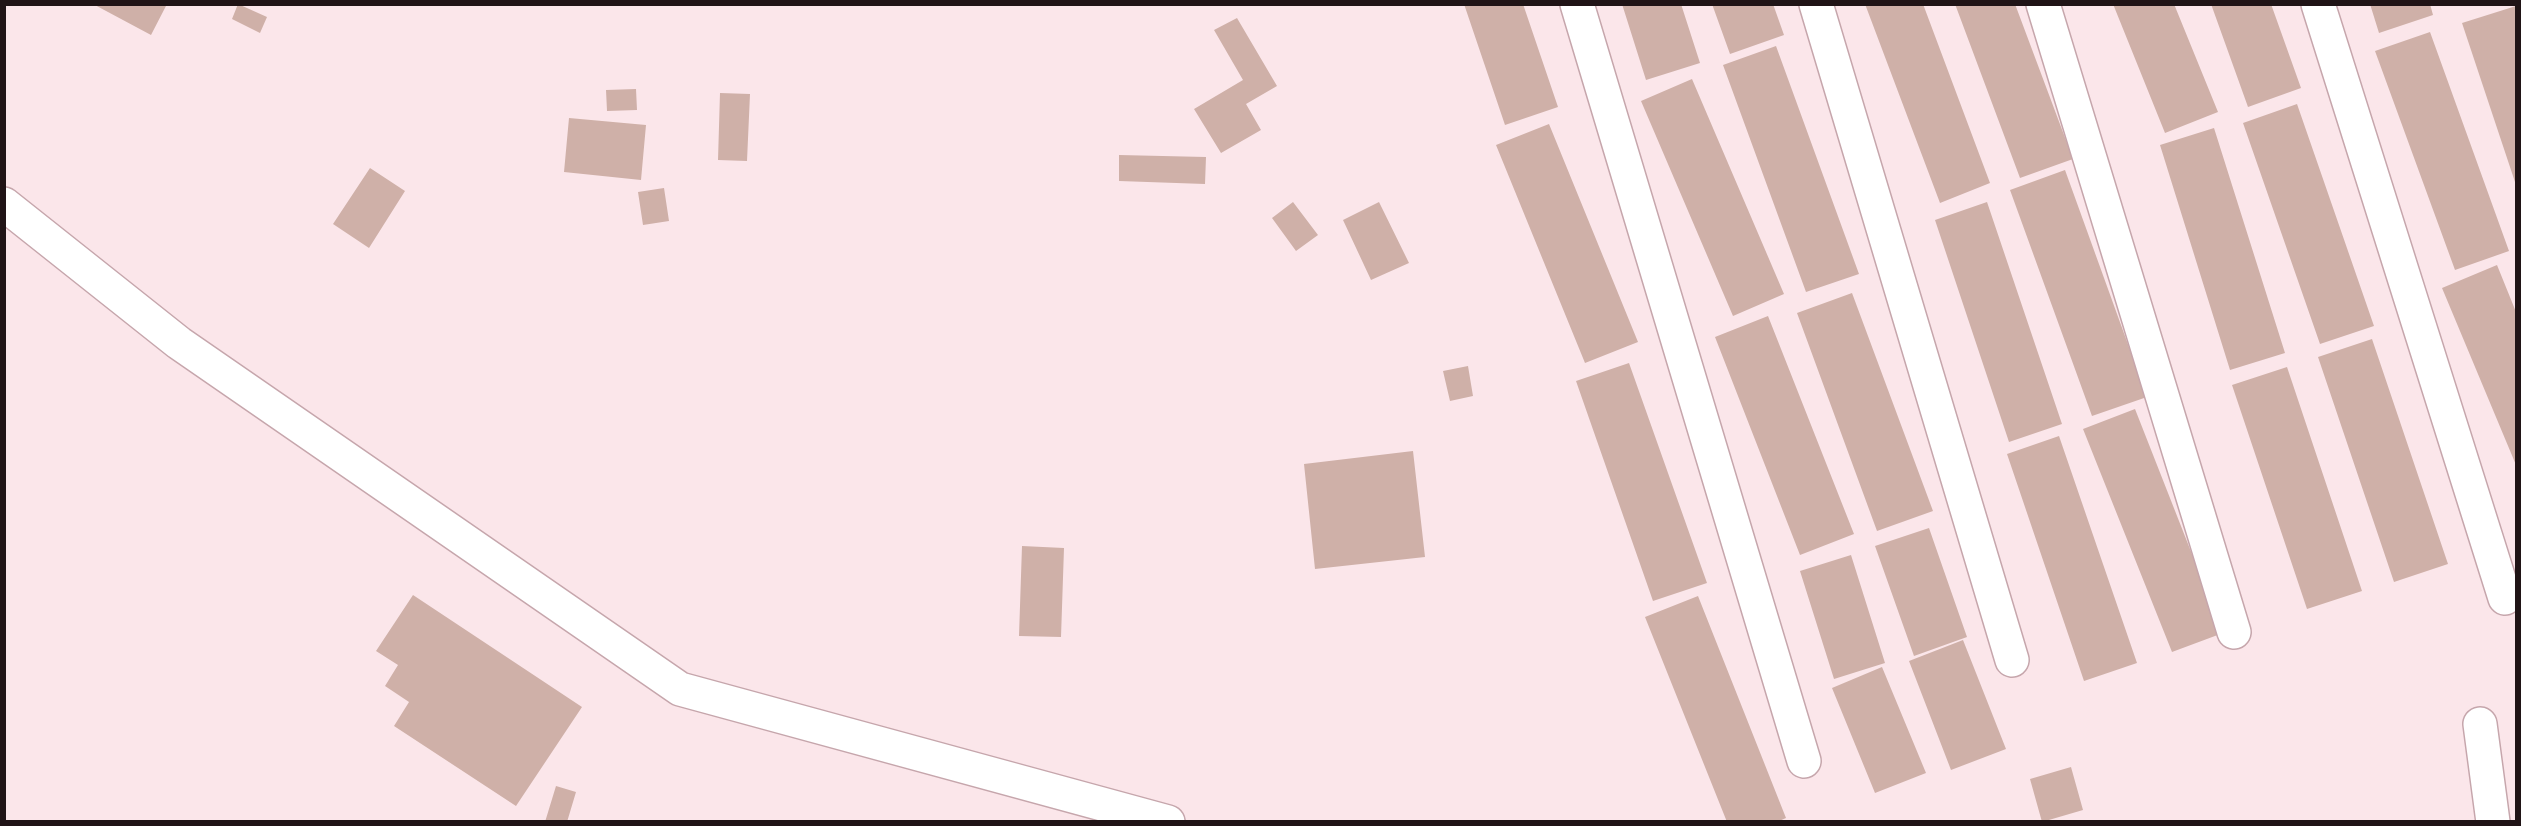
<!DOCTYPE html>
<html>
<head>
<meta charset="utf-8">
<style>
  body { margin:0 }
  #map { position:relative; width:2521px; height:826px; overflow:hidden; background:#fbe6ea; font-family:"Titillium Web",sans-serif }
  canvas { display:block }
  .frame { position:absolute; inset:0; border:6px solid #201416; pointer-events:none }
</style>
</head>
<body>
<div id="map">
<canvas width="2521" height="826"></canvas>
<div class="frame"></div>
</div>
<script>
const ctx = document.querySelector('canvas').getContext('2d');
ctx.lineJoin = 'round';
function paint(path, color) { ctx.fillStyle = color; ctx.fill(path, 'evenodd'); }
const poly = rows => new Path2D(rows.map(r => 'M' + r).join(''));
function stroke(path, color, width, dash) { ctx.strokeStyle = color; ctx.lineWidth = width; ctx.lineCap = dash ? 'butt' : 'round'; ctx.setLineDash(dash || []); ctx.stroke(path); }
const building = poly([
  [93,4,167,4,151,35],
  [238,4,267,17,260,33,232,19],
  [1464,4,1523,4,1558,107,1505,125],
  [1622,4,1681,4,1700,63,1646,80],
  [1712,4,1773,4,1784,35,1730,54],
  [1865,4,1923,4,1990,183,1940,203],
  [1955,4,2015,4,2073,159,2020,178],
  [2113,4,2174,4,2218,112,2165,133],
  [2211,4,2271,4,2301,88,2248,107],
  [2370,4,2430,4,2433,15,2379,33],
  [2516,6,2516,185,2462,23],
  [1237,18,1277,86,1246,104,1261,130,1221,153,1194,109,1243,80,1214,30],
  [2430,32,2509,251,2455,270,2375,51],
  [1776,46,1859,274,1806,292,1723,65],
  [1692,79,1784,294,1733,316,1641,101],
  [636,89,637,110,607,111,606,90],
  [720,93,750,94,747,161,718,160],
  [2297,104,2374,326,2320,344,2243,123],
  [569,118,646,125,641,180,564,172],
  [1549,124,1638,342,1585,363,1496,145],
  [2214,128,2285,353,2230,370,2160,145],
  [1119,155,1206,157,1205,184,1119,181],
  [370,168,405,191,369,248,333,224],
  [2065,170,2147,397,2092,416,2010,190],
  [664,188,669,221,643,225,638,192],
  [1293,202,1318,235,1296,251,1272,218],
  [1379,202,1409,263,1371,280,1343,220],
  [1987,202,2062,424,2009,442,1935,220],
  [2497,265,2516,312,2516,465,2442,288],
  [1852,293,1933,511,1877,531,1797,313],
  [1768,316,1854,534,1800,555,1715,337],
  [2372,339,2448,564,2394,582,2318,357],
  [1629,363,1707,583,1653,601,1576,381],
  [1468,366,1473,396,1450,401,1443,371],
  [2287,367,2362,591,2307,609,2232,385],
  [2135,409,2223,633,2172,652,2083,429],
  [2059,436,2137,663,2084,681,2007,454],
  [1413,451,1425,557,1315,569,1304,464],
  [1929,528,1967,637,1914,656,1875,546],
  [1022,546,1064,548,1061,637,1019,636],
  [1851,555,1885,663,1834,679,1800,571],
  [413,595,582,707,516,806,394,726,409,702,385,686,398,665,376,651],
  [1698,596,1786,818,1777,822,1727,822,1645,617],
  [1963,640,2006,749,1951,770,1909,661],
  [1882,667,1926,773,1875,793,1832,688],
  [2071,767,2083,810,2042,822,2030,779],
  [556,786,576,792,567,822,545,822]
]);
const minor = poly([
  [1577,4,1804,761],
  [1816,4,2012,660],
  [2043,4,2234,632],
  [2318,4,2505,598],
  [4,204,179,343,680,689,1168,822],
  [2480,724,2493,822]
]);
paint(building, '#cfb0a8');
stroke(minor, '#c6a6ac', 36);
stroke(minor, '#fff', 33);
</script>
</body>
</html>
